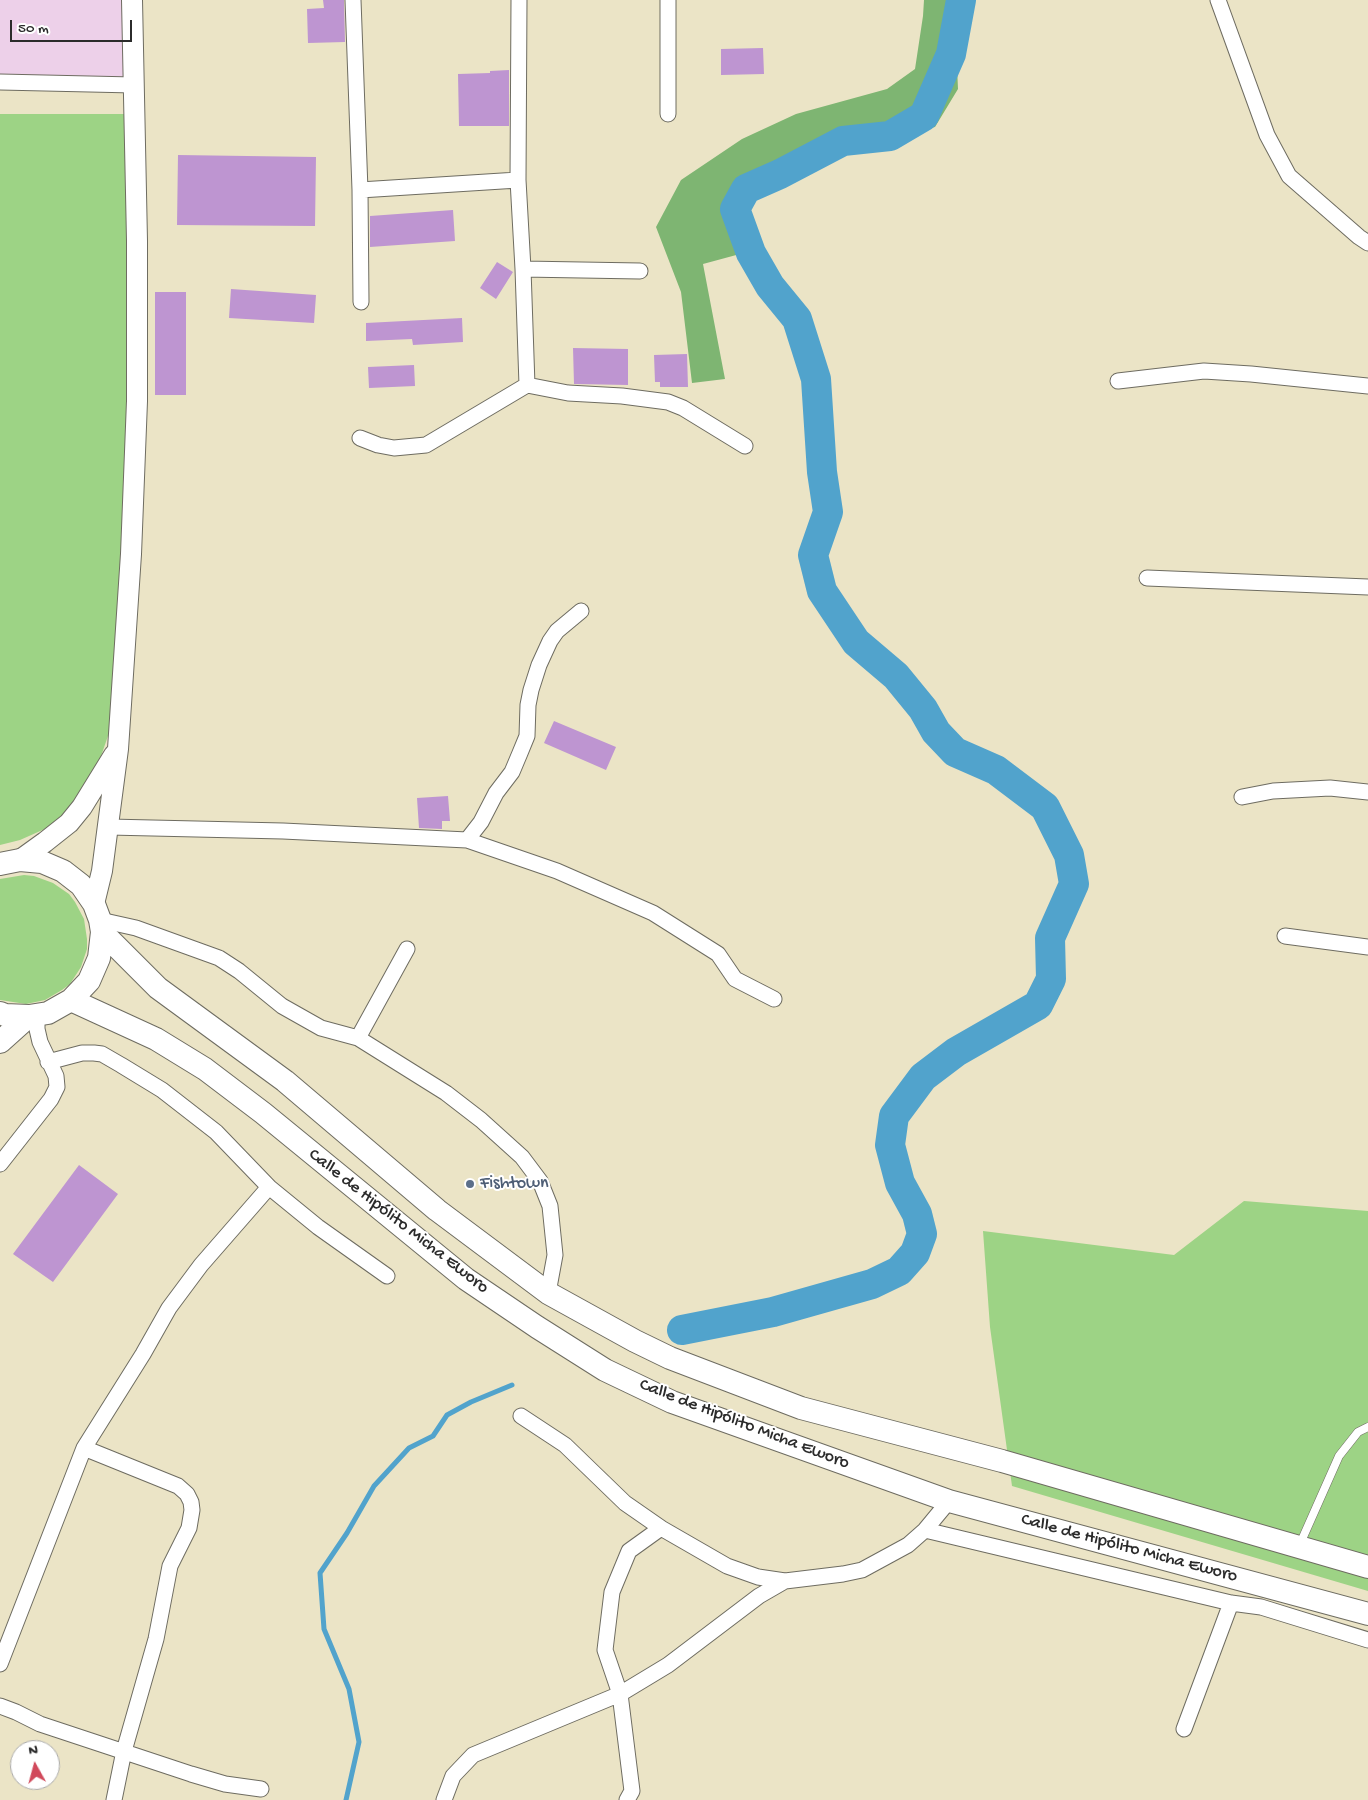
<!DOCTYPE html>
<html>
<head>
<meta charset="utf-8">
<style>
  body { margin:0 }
  #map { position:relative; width:1368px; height:1800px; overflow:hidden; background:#ebe4c6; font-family:"Gochi Hand",sans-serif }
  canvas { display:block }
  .north { position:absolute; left:10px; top:1740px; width:50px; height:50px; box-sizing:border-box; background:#fff; border:1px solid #aaa; border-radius:50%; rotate:353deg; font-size:14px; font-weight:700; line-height:20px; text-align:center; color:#2b2b2b }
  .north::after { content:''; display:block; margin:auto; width:18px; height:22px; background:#d1495b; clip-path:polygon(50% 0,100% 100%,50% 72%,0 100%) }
  .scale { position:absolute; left:10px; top:20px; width:122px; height:22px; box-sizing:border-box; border:2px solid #2b2b2b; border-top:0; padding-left:6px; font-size:15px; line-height:18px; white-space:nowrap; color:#2b2b2b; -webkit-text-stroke:4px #fff; paint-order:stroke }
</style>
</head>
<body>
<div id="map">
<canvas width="1368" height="1800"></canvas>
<div class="north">N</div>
<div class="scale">50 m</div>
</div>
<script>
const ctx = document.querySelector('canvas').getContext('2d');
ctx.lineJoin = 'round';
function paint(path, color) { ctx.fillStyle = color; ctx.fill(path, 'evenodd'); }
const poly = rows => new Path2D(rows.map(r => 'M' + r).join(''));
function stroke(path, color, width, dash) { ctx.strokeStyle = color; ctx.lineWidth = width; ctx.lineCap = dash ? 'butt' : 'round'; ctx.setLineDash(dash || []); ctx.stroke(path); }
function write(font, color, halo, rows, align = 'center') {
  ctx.font = font + ' "Gochi Hand",sans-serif'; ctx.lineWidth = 4; ctx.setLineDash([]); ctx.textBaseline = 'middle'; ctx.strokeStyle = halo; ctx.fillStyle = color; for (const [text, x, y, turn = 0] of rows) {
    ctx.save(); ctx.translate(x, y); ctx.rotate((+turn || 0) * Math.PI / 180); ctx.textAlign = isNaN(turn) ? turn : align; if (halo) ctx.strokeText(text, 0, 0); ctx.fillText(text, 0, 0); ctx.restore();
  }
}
const built = poly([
  [0,0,125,0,126,82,0,80]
]);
const green = poly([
  [0,114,126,114,127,457,109,733,98,765,68,811,47,828,20,840,0,845],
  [24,875,34,876,53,883,69,894,75,902,84,919,87,939,87,949,81,967,70,984,62,990,45,1000,26,1004,0,1000,0,879],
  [1244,1201,1368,1211,1368,1591,1012,1486,990,1327,983,1231,1174,1255]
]);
const forest = poly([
  [924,0,959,0,955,22,958,89,935,127,875,140,816,163,749,176,740,201,751,251,703,264,725,379,692,383,681,292,656,227,681,180,742,139,796,114,887,89,915,69,923,16]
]);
const stream = poly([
  [346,1800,359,1742,349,1689,324,1629,320,1573,347,1533,374,1486,409,1448,433,1436,447,1415,471,1402,512,1385]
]);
const river = poly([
  [682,1330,773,1312,872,1284,899,1271,915,1253,922,1234,917,1214,900,1183,890,1145,894,1116,923,1077,956,1052,1038,1005,1051,979,1050,938,1074,884,1069,855,1045,807,996,770,955,752,936,732,923,709,896,676,856,642,822,591,813,555,828,512,822,472,816,379,797,319,770,286,751,253,735,209,746,189,780,174,843,141,890,136,924,116,951,54,961,0]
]);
const building = poly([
  [323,0,344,0,345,42,308,43,307,9,324,8],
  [763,48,764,74,721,75,721,49],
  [509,70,509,126,459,126,458,74,490,73,490,71],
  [178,155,316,157,315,226,177,225],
  [453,210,455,241,370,247,370,216],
  [497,262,513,272,496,299,480,288],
  [231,289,316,295,314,323,229,318],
  [155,292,186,292,186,395,155,395],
  [462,318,463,342,413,345,412,339,366,341,366,323],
  [573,348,628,349,628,385,574,384],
  [687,354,688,387,660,387,660,382,655,382,654,355],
  [414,365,415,386,369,388,368,367],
  [554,721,616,747,606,770,544,743],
  [448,796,450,821,442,821,442,829,419,828,417,798],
  [79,1165,118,1194,53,1282,13,1254]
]);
const lane = poly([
  [1300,1544,1339,1456,1358,1432,1368,1427]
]);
const street = poly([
  [353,0,360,190,361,302],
  [519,0,518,180,523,269,527,385],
  [668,0,668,114],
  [1218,0,1267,135,1289,176,1359,237,1368,243],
  [0,82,134,85],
  [360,190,518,180],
  [523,269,640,271],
  [1118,381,1204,371,1251,374,1368,386],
  [360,438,378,445,394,448,426,445,527,385,568,393,622,396,668,402,683,408,745,446],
  [1147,578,1368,587],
  [1242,797,1273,791,1330,788,1368,792],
  [109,827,283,831,467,840,557,871,653,913,718,954,735,979,774,999],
  [467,840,481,822,496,793,512,772,520,753,527,736,528,705,531,690,539,665,550,641,557,631,581,611],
  [100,920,136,928,219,958,239,971,282,1006,321,1028,358,1038,446,1093,481,1120,522,1157,540,1181,550,1206,555,1255,548,1293],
  [1285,936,1368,947],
  [358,1038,407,949],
  [0,1164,51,1099,57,1087,56,1076,40,1042,37,1029,37,1015],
  [269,1187,318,1227,387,1276],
  [521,1416,565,1445,625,1503,661,1528,727,1566,758,1577,785,1581,843,1574,862,1570,908,1545,925,1530,949,1501],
  [84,1448,178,1486,187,1494,191,1502,192,1510,189,1528,170,1566,156,1639,124,1751,114,1800],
  [925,1530,1231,1603,1261,1607,1368,1640],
  [0,1664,84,1448,143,1354,169,1308,201,1265,269,1187,216,1132,162,1090,121,1065,102,1054,94,1053,82,1053,48,1062],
  [0,1706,16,1712,40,1724,191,1774,225,1784,261,1789],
  [1184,1729,1231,1603],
  [444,1800,453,1776,473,1755,620,1694,668,1665,759,1596,785,1581],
  [627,1800,632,1791,620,1694,605,1650,612,1592,629,1551,661,1528]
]);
const secondary = poly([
  [20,860,45,842,69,823,82,807,114,755],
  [94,904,102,871,118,749,131,554,137,401,137,241,132,0]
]);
const primary = poly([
  [0,864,20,860,42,862,63,871,81,885,94,904,100,920,102,932,99,958,89,981,71,1000,48,1013,29,1016,5,1015,0,1013],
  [102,932,158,988,285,1081,437,1210,548,1293,635,1341,670,1358,801,1408,1002,1461,1368,1567],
  [71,1000,156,1039,205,1069,263,1113,466,1279,537,1327,605,1370,672,1402,949,1501,1368,1614],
  [0,1042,29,1016]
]);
const markers = [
  [470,1184,5,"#5c6f8a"]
];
const serviceNames = [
  ["Fishtown",480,1184]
];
const streetNames = [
  ["Calle de Hipólito Micha Eworo",398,1222,38],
  ["Calle de Hipólito Micha Eworo",744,1425,21],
  ["Calle de Hipólito Micha Eworo",1129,1549,15]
];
paint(built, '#edd0e9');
paint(green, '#9dd385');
paint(forest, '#7eb572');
stroke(stream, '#51a3cc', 5);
stroke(river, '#51a3cc', 30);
paint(building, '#be95d1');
stroke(lane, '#6e6c61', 9);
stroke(street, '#6e6c61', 17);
stroke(secondary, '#6e6c61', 22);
stroke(primary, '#6e6c61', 24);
stroke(lane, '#fff', 8);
stroke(street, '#fff', 15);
stroke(secondary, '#fff', 20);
stroke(primary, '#fff', 22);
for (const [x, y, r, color] of markers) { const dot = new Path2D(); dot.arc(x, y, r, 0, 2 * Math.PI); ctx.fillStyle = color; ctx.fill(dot); stroke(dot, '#fff', 2); }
write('18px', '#4e5e75', '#fff', serviceNames, 'left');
write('18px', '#2b2b2b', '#fff', streetNames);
</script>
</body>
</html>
